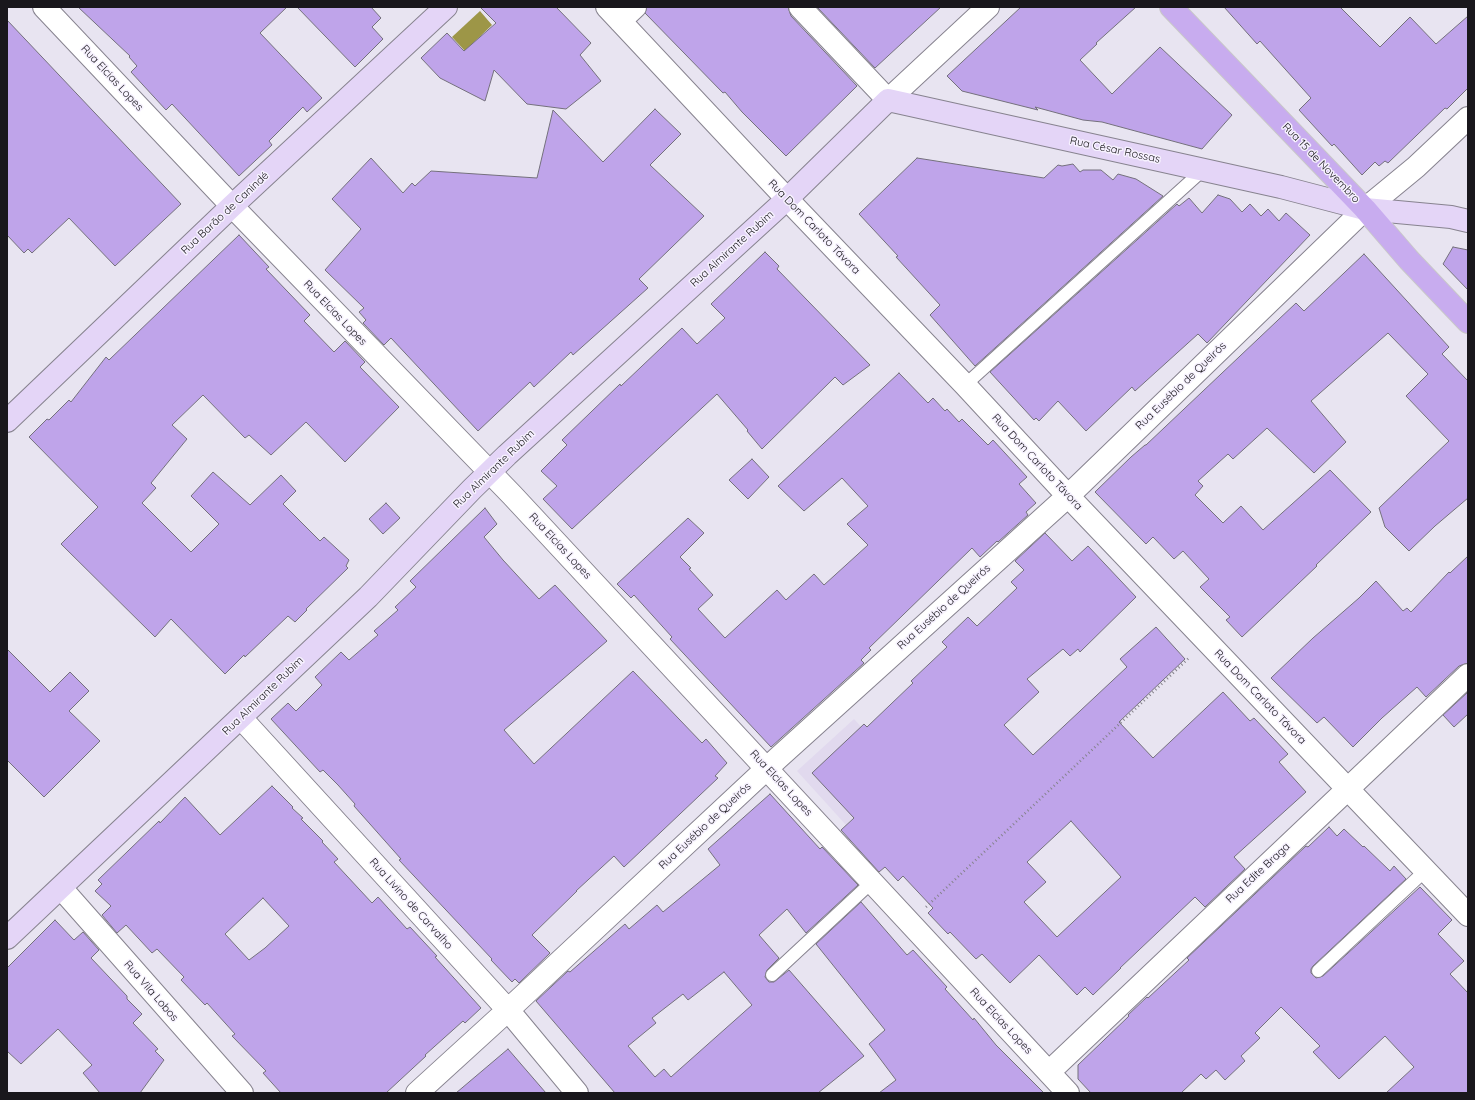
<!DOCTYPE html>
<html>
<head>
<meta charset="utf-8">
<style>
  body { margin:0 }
  #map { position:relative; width:1475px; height:1100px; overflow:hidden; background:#e8e4f1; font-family:Quicksand,sans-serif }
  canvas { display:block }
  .frame { position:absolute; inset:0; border:8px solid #19171c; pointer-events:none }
</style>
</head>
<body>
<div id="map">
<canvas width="1475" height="1100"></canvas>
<div class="frame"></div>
</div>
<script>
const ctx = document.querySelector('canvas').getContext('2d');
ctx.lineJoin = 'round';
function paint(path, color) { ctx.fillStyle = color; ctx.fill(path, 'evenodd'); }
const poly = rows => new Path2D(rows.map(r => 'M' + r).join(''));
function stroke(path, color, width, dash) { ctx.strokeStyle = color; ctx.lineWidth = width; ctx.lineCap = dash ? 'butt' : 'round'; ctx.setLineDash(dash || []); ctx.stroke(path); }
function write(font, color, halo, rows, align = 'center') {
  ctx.font = font + ' Quicksand,sans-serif'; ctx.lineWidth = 3; ctx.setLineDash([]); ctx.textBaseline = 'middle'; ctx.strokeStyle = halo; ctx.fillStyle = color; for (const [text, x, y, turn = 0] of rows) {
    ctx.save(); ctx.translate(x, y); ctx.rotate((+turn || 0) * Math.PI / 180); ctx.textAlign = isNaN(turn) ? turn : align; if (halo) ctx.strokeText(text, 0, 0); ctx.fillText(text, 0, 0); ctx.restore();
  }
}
const built = poly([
  [854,719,903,773,846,825,797,771]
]);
const water = poly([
  [480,11,492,25,465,51,452,37]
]);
const building = poly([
  [78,7,287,7,260,33,322,98,307,112,303,107,269,141,272,145,239,176,172,104,166,110,131,72,137,66,129,57,130,56,78,7],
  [297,7,371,7,381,18,372,27,383,39,355,67,297,7],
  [480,7,556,7,591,43,580,55,601,81,566,109,527,104,494,70,485,101,440,78,421,58,447,33,464,51,496,23,480,7],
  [647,7,788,7,791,16,857,86,786,156,742,112,725,92,723,93,645,13,647,7],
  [817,7,941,7,875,68,817,7],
  [1021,7,1136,7,1096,43,1097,44,1080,60,1112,94,1160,47,1232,115,1202,149,1102,122,1083,120,1035,107,1038,110,962,91,947,76,1021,7],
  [1224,7,1340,7,1380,47,1410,17,1436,44,1468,16,1468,88,1447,109,1445,108,1388,163,1385,161,1379,166,1375,162,1362,175,1334,144,1332,146,1299,110,1311,98,1260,41,1257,44,1224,7],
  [7,20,181,204,115,266,69,218,32,253,28,249,24,253,7,235,7,20],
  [655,109,681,134,650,165,704,216,639,279,648,288,573,355,571,352,534,387,530,382,478,431,391,338,384,345,363,323,366,320,359,312,364,308,325,270,361,229,332,199,371,158,403,193,412,183,415,186,431,171,537,178,553,110,603,162,655,109],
  [917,158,1044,178,1058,165,1062,166,1073,164,1080,172,1083,170,1101,170,1113,180,1118,174,1136,179,1163,196,975,366,930,315,940,305,896,257,898,256,859,214,917,158],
  [1218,195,1230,199,1242,212,1250,204,1261,216,1268,209,1279,221,1286,213,1310,235,1207,343,1198,334,1135,391,1132,387,1086,431,1058,401,1039,421,1036,418,1034,420,990,372,1177,204,1179,206,1189,198,1202,213,1218,195],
  [239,235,269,267,266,269,310,315,304,321,334,352,345,341,365,362,360,367,399,407,345,462,306,422,271,455,249,435,245,438,203,395,172,425,187,439,151,483,156,488,142,503,191,552,219,524,191,496,213,472,250,505,281,475,296,491,283,504,320,541,324,537,349,560,346,566,348,568,306,609,307,610,295,622,288,616,245,657,244,655,225,674,171,619,155,637,61,544,98,507,29,437,47,419,49,420,69,400,71,402,106,357,109,360,239,235],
  [1453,247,1468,250,1468,290,1443,264,1453,247],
  [765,252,779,266,777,269,870,365,843,385,835,377,762,449,747,431,748,430,717,394,572,529,543,499,557,486,541,471,567,445,562,440,620,384,621,386,682,328,697,344,725,318,711,304,765,252],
  [1364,254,1449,347,1442,354,1468,381,1468,498,1435,526,1409,551,1385,527,1379,508,1449,441,1406,396,1428,374,1388,333,1311,401,1346,442,1314,473,1267,428,1233,459,1228,454,1198,481,1203,486,1195,495,1223,523,1241,506,1263,530,1330,470,1371,512,1316,565,1317,566,1242,637,1226,620,1230,617,1200,587,1209,579,1183,551,1174,559,1153,537,1146,544,1095,492,1131,457,1145,445,1146,445,1296,303,1304,311,1364,254],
  [899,373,928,403,933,398,945,411,947,409,959,422,962,419,988,445,993,440,1027,477,1019,484,1036,503,1026,512,1028,515,998,542,997,541,980,557,972,548,869,648,871,650,861,660,864,663,771,747,670,639,672,637,634,595,631,598,617,584,688,518,704,533,680,557,691,568,689,569,713,595,698,609,725,638,777,590,786,600,814,574,824,585,868,545,847,524,868,506,842,478,804,511,778,486,899,373],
  [752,459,769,477,748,499,729,480,752,459],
  [386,503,400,518,383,534,369,519,386,503],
  [485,508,497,524,484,537,503,560,539,599,555,585,607,641,504,730,534,764,633,671,702,743,706,739,727,763,715,776,718,778,624,867,614,856,576,891,577,891,532,935,550,953,519,983,515,979,512,982,491,960,492,959,399,860,401,859,354,806,355,804,338,785,323,770,320,772,271,719,288,703,296,711,322,685,315,677,341,652,349,660,378,635,374,631,398,610,395,607,416,587,410,581,485,508],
  [1045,533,1072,561,1088,546,1136,597,1080,652,1078,649,1070,656,1063,649,1027,679,1039,692,1004,725,1033,755,1127,667,1120,659,1156,627,1185,659,1119,722,1153,758,1223,692,1250,721,1254,718,1288,754,1279,762,1306,792,1234,857,1245,869,1205,907,1195,897,1120,968,1121,968,1093,995,1085,987,1077,995,1039,955,1010,983,982,954,976,959,950,932,948,934,928,913,933,908,903,876,898,881,885,867,879,872,841,830,854,818,812,773,864,724,867,727,913,683,911,681,947,647,942,642,968,617,977,626,1017,588,1011,582,1024,570,1015,561,1045,533],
  [1071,821,1121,877,1057,937,1024,902,1046,882,1027,862,1071,821],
  [1468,556,1468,663,1459,666,1426,697,1417,687,1382,718,1353,747,1324,717,1317,723,1271,678,1313,638,1359,598,1376,581,1403,611,1407,608,1411,612,1449,572,1450,573,1468,556],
  [7,649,50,692,70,672,89,691,69,711,100,741,44,797,7,760,7,649],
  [1468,692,1468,714,1454,727,1443,715,1468,692],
  [272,786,293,807,292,808,303,818,301,819,323,841,322,842,338,859,334,862,372,903,378,897,407,929,410,927,437,956,435,957,481,1008,465,1023,463,1021,425,1055,426,1056,386,1093,281,1093,263,1073,266,1071,232,1036,235,1034,207,1003,205,1005,181,980,184,977,157,949,152,953,126,925,117,933,102,915,111,906,95,891,102,884,98,880,159,821,160,823,185,797,220,835,272,786],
  [263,898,289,926,265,948,249,960,225,934,263,898],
  [770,794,820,849,822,847,858,885,806,933,787,909,759,935,779,958,767,970,765,977,769,982,774,982,789,970,864,1056,818,1093,615,1093,536,1001,568,971,570,972,625,924,629,929,657,905,663,912,720,865,708,849,770,794],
  [724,972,752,1005,671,1077,664,1069,655,1077,628,1046,656,1023,652,1018,683,994,688,1000,724,972],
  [1329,827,1337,836,1344,829,1363,847,1364,846,1390,871,1394,866,1406,879,1313,966,1311,969,1311,973,1316,978,1323,976,1420,887,1452,920,1438,934,1464,961,1450,974,1468,993,1468,1093,1386,1093,1414,1067,1385,1036,1339,1079,1313,1052,1320,1046,1281,1007,1255,1033,1260,1038,1241,1056,1245,1061,1225,1080,1216,1070,1206,1079,1201,1074,1181,1093,1091,1093,1078,1079,1078,1065,1129,1016,1128,1015,1147,997,1148,998,1189,960,1187,958,1306,846,1308,847,1329,827],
  [861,902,907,955,913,950,947,987,945,989,973,1020,974,1018,996,1045,1044,1093,879,1093,896,1080,869,1044,885,1030,816,944,861,902],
  [55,920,74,940,83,932,99,950,91,958,127,996,127,999,142,1014,133,1023,158,1049,155,1051,164,1060,140,1093,100,1093,83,1073,92,1065,58,1029,21,1064,7,1051,7,968,55,920],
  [508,1049,546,1093,456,1093,508,1049]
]);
const path = poly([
  [926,907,1190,657]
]);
const service = poly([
  [965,385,1203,170],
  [1318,971,1426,870],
  [772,975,872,882]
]);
const minor = poly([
  [44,7,232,206,512,495,1068,1093],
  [607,7,787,199,965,385,1068,496,1468,915],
  [800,7,888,100,988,7],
  [620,21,635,7],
  [241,718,508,1010,577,1093],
  [61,888,242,1093],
  [1049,1072,1468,675],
  [417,1093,508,1010,778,758,1068,496,1365,209,1416,167,1468,118]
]);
const secondary = poly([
  [7,421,232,206,446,7],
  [7,938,368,597,472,489,507,455,787,199,888,100,1281,187,1365,209,1451,217,1468,221]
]);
const primary = poly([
  [1171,7,1365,209,1409,260,1468,322]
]);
const streetNames = [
  ["Rua Elcias Lopes",112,78,47],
  ["Rua César Rossas",1115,150,12],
  ["Rua 15 de Novembro",1321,163,46],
  ["Rua Barão de Canindé",225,213,-43],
  ["Rua Dom Carloto Távora",814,227,46],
  ["Rua Almirante Rubim",732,249,-42],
  ["Rua Elcias Lopes",335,313,46],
  ["Rua Eusébio de Queirós",1181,386,-44],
  ["Rua Dom Carloto Távora",1037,462,47],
  ["Rua Almirante Rubim",494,469,-44],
  ["Rua Elcias Lopes",560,546,47],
  ["Rua Eusébio de Queirós",944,607,-42],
  ["Rua Almirante Rubim",263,696,-44],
  ["Rua Dom Carloto Távora",1260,697,46],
  ["Rua Elcias Lopes",781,783,47],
  ["Rua Eusébio de Queirós",705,826,-43],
  ["Rua Edite Braga",1258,873,-43],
  ["Rua Livino de Carvalho",411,904,48],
  ["Rua Vila Lobos",151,991,49],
  ["Rua Elcias Lopes",1001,1021,47]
];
paint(built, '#e1d9ee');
paint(water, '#9d9647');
paint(building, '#bfa4ea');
stroke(building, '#74707c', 1);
stroke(service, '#87838f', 14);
stroke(minor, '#87838f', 24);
stroke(secondary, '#87838f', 24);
stroke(primary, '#c8c7c9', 24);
stroke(path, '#84818a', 2.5, [1, 3]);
stroke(service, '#fff', 12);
stroke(minor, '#fff', 22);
stroke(secondary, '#e4d5f7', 22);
stroke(primary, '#c8acef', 22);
write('11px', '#19171c', '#f6f1fe', streetNames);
</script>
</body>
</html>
